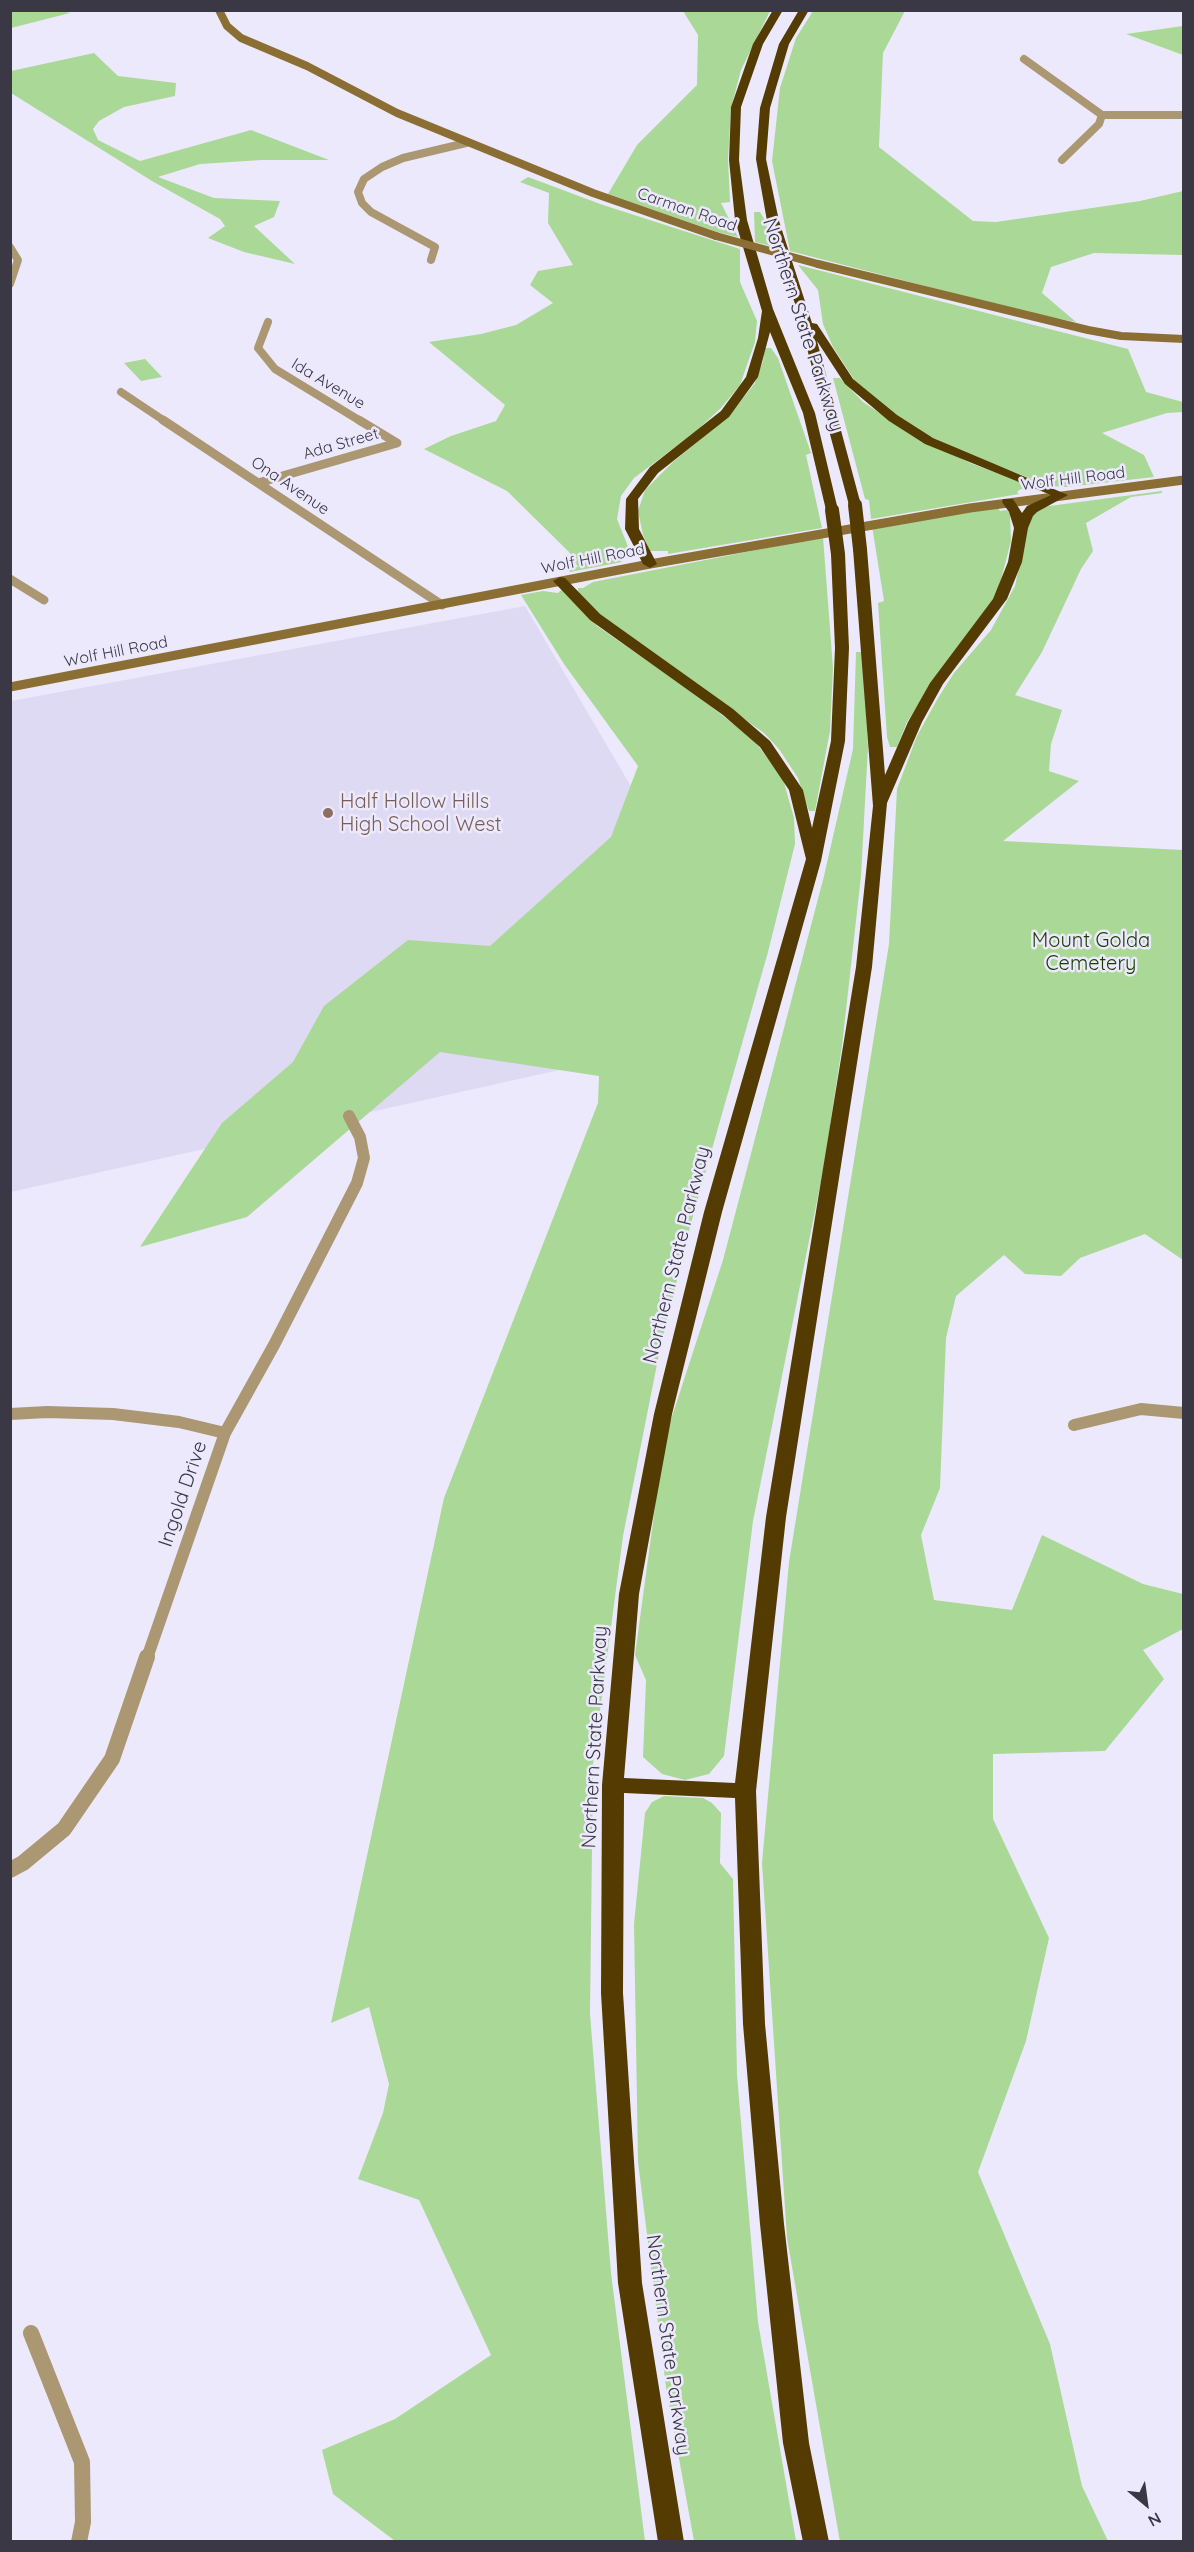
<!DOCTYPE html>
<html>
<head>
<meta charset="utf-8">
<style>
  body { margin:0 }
  #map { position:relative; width:1194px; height:2552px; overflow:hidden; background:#ede9fd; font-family:Quicksand,sans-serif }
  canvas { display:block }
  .frame { position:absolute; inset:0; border:12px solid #3b3845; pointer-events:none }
  .north { position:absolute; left:1116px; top:2474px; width:60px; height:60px; -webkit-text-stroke:4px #ede9fd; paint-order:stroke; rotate:151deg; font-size:16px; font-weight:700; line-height:24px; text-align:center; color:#3b3845 }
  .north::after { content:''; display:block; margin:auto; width:21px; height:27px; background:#3b3845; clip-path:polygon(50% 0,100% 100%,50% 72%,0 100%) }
</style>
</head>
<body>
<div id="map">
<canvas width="1194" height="2552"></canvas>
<div class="frame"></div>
<div class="north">N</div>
</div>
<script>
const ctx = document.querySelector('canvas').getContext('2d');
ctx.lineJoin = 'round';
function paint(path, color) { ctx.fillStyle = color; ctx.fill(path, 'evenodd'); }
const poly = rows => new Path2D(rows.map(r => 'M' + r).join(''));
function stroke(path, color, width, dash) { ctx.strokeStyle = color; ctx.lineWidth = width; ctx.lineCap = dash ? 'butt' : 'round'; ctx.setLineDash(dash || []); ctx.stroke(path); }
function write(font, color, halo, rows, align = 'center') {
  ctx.font = font + ' Quicksand,sans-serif'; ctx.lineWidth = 5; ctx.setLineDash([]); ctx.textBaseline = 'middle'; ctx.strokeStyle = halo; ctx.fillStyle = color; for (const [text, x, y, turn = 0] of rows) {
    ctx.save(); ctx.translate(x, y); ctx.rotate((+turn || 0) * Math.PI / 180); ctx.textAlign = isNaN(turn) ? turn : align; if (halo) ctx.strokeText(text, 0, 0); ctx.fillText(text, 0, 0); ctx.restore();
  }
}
const built = poly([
  [525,606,712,924,708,1037,11,1192,11,701]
]);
const green = poly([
  [11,10,63,11,70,13,11,28],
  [683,11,770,11,741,70,731,108,728,159,730,202,721,203,738,237,717,232,608,194,637,145,697,85,698,35],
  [813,11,905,11,883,53,879,147,973,221,996,222,1140,201,1183,191,1183,255,1094,253,1051,267,1042,293,1076,322,1033,314,790,251,772,161,780,88,796,38],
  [1183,26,1183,55,1126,34],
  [94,53,118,76,176,83,175,96,124,107,99,121,93,129,98,140,140,161,251,130,329,160,262,160,200,164,158,177,214,198,280,201,274,217,254,226,295,264,244,252,208,238,225,226,220,219,152,181,11,93,11,71],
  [528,177,603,205,740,249,740,282,757,321,755,342,740,385,721,408,695,432,634,478,621,496,617,519,631,554,623,554,618,559,622,562,570,572,566,569,578,567,569,552,507,491,424,449,451,436,496,421,505,405,429,342,481,334,516,325,553,303,530,285,538,271,573,265,548,223,549,193,520,182],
  [754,212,760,212,763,217,775,247,755,242],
  [798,265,1128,349,1146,392,1183,402,1183,412,1167,413,1102,433,1144,455,1154,477,1066,487,1050,486,975,457,927,435,894,414,855,381,833,347,823,324,818,290],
  [765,348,771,348,778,358,811,453,806,455,822,528,668,554,668,551,650,551,643,535,638,511,645,490,673,462,729,416,755,383,763,361],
  [145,359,162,377,141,381,124,363],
  [833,378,840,378,863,402,907,431,970,463,1026,484,1030,487,1029,490,1021,489,1017,492,1019,494,871,519,869,500,865,499],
  [1162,491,1162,493,1131,497,1086,523,1093,551,1081,569,1042,652,1015,695,1062,710,1051,744,1049,771,1079,781,1003,841,1183,850,1183,1260,1145,1234,1080,1258,1061,1276,1025,1274,1004,1255,956,1296,946,1338,940,1488,921,1535,934,1600,1012,1610,1042,1535,1143,1584,1183,1594,1183,1629,1143,1650,1164,1679,1105,1751,993,1754,993,1819,1049,1938,1026,2041,978,2172,1050,2344,1082,2486,1108,2541,840,2542,787,2238,762,1863,789,1562,889,944,897,789,917,736,938,698,954,673,991,630,1015,586,1029,520,1033,513,1042,507],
  [998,508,1000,511,1007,510,1010,514,1011,541,998,591,984,616,940,671,907,722,897,747,890,747,887,737,878,603,884,601,872,526],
  [823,537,833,668,830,731,815,811,809,811,798,778,779,749,764,733,601,617,578,594,578,588,583,588,593,582],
  [561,590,568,593,597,626,692,692,753,739,783,779,794,818,795,844,768,952,691,1223,660,1349,623,1536,593,1764,590,2014,611,2273,645,2541,395,2541,333,2494,322,2450,395,2419,491,2355,419,2200,358,2179,383,2113,389,2084,369,2007,331,2023,444,1498,598,1103,599,1076,440,1052,247,1217,140,1247,222,1123,293,1062,324,1006,408,940,490,946,611,837,638,766,564,664,521,595,543,591,558,593],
  [856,652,863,652,868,747,861,876,842,1046,824,1166,753,1521,724,1756,709,1774,685,1780,662,1774,643,1757,646,1680,635,1655,664,1441,723,1260,824,876,853,749],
  [664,1796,703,1798,712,1803,721,1813,720,1863,733,1879,737,2075,758,2322,796,2541,694,2541,666,2387,638,2162,634,1924,645,1813,652,1802]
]);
const streetFar3 = poly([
  [1024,59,1102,115,1099,124,1062,160],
  [1102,115,1184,115],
  [10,247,18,260,10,284],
  [431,260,435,247,371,212,362,203,358,192,364,179,382,167,403,158,466,143],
  [268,322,258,348,275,369,362,422],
  [121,392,166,422]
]);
const streetFar2 = poly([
  [163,420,442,605],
  [359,420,397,443],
  [258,483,397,443],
  [10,579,44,600]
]);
const streetFar1 = poly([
  [10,1414,47,1412,113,1414,179,1422,225,1433],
  [1074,1425,1141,1409,1184,1413],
  [147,1658,225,1433,274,1345,357,1183,364,1158,360,1137,349,1116]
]);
const street = poly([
  [10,1870,23,1863,64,1829,112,1759,147,1657],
  [31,2333,82,2462,83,2522,79,2542]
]);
const secondaryFar1 = poly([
  [219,10,227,26,241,38,307,66,397,113,593,193,716,236],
  [818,264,1088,330,1121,336,1184,339]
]);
const secondary = poly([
  [10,687,650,564,970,508,1184,480]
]);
const highway = poly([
  [773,10,783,10,763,44,741,107,739,160,747,220,773,309,815,413,838,510,832,514,826,510,803,413,770,332,758,377,729,417,658,473,638,499,639,529,657,564,650,568,643,564,625,529,626,499,650,467,721,411,746,377,758,338,762,311,735,220,729,160,731,107,753,44,773,10],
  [799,10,809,10,789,44,770,108,766,159,779,221,812,323,817,324,853,379,897,415,933,438,1068,495,1037,512,1033,516,1028,528,1022,562,1007,599,943,684,922,722,887,803,872,967,786,1517,756,1791,765,2024,784,2224,809,2443,829,2542,803,2542,783,2443,760,2224,743,2024,735,1798,624,1793,623,1993,642,2283,684,2542,658,2542,618,2283,601,1993,602,1785,619,1594,654,1414,704,1212,806,859,789,790,760,747,723,715,590,620,553,581,560,577,565,578,600,614,733,709,770,741,803,790,812,828,831,741,835,648,831,554,838,550,845,554,849,648,845,741,821,861,722,1212,672,1414,639,1594,624,1778,735,1783,766,1517,856,967,873,806,853,549,860,545,867,549,885,775,908,722,930,683,993,599,1008,562,1014,528,1009,512,1002,502,1003,499,1013,499,1022,513,1027,506,1051,495,925,444,889,421,845,384,817,341,861,505,855,509,849,505,795,304,767,221,756,159,760,108,779,44,799,10]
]);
const secondaryBridge = poly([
  [716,236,818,264]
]);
const highwayBridge = poly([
  [855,505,860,549],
  [832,510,838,554]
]);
const markers = [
  [328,813,6,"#8d6e63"]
];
const farStreetnames = [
  ["Carman Road",687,210,19],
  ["Ida Avenue",328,384,31],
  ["Ada Street",341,444,-16],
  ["Wolf Hill Road",1073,479,-7],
  ["Ona Avenue",290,486,34],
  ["Wolf Hill Road",593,559,-11],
  ["Wolf Hill Road",116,652,-11]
];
const streetNames = [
  ["Northern State Parkway",803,325,72],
  ["Northern State Parkway",677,1255,-76],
  ["Ingold Drive",183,1494,-71],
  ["Northern State Parkway",595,1737,-87],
  ["Northern State Parkway",668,2345,82]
];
const educationNames = [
  ["Half Hollow Hills",340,802],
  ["High School West",340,825]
];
const parkNames = [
  ["Mount Golda",1091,941],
  ["Cemetery",1091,964]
];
paint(built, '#dfdaf3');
paint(green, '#aad897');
stroke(streetFar3, '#ab9772', 8);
stroke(streetFar2, '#ab9772', 9);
stroke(streetFar1, '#ab9772', 12);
stroke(street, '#ab9772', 16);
stroke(secondaryFar1, '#8b6e33', 8);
stroke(secondary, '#8b6e33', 9);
paint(highway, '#533b01');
stroke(secondaryBridge, '#8b6e33', 8);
stroke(highwayBridge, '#533b01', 14);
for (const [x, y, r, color] of markers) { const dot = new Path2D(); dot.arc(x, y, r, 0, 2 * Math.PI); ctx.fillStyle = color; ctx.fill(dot); stroke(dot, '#ede9fd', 2); }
write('16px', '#3b3845', '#ede9fd', farStreetnames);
write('20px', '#3b3845', '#ede9fd', streetNames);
write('20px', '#785e54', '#ede9fd', educationNames, 'left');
write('20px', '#183c02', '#ede9fd', parkNames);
</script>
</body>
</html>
